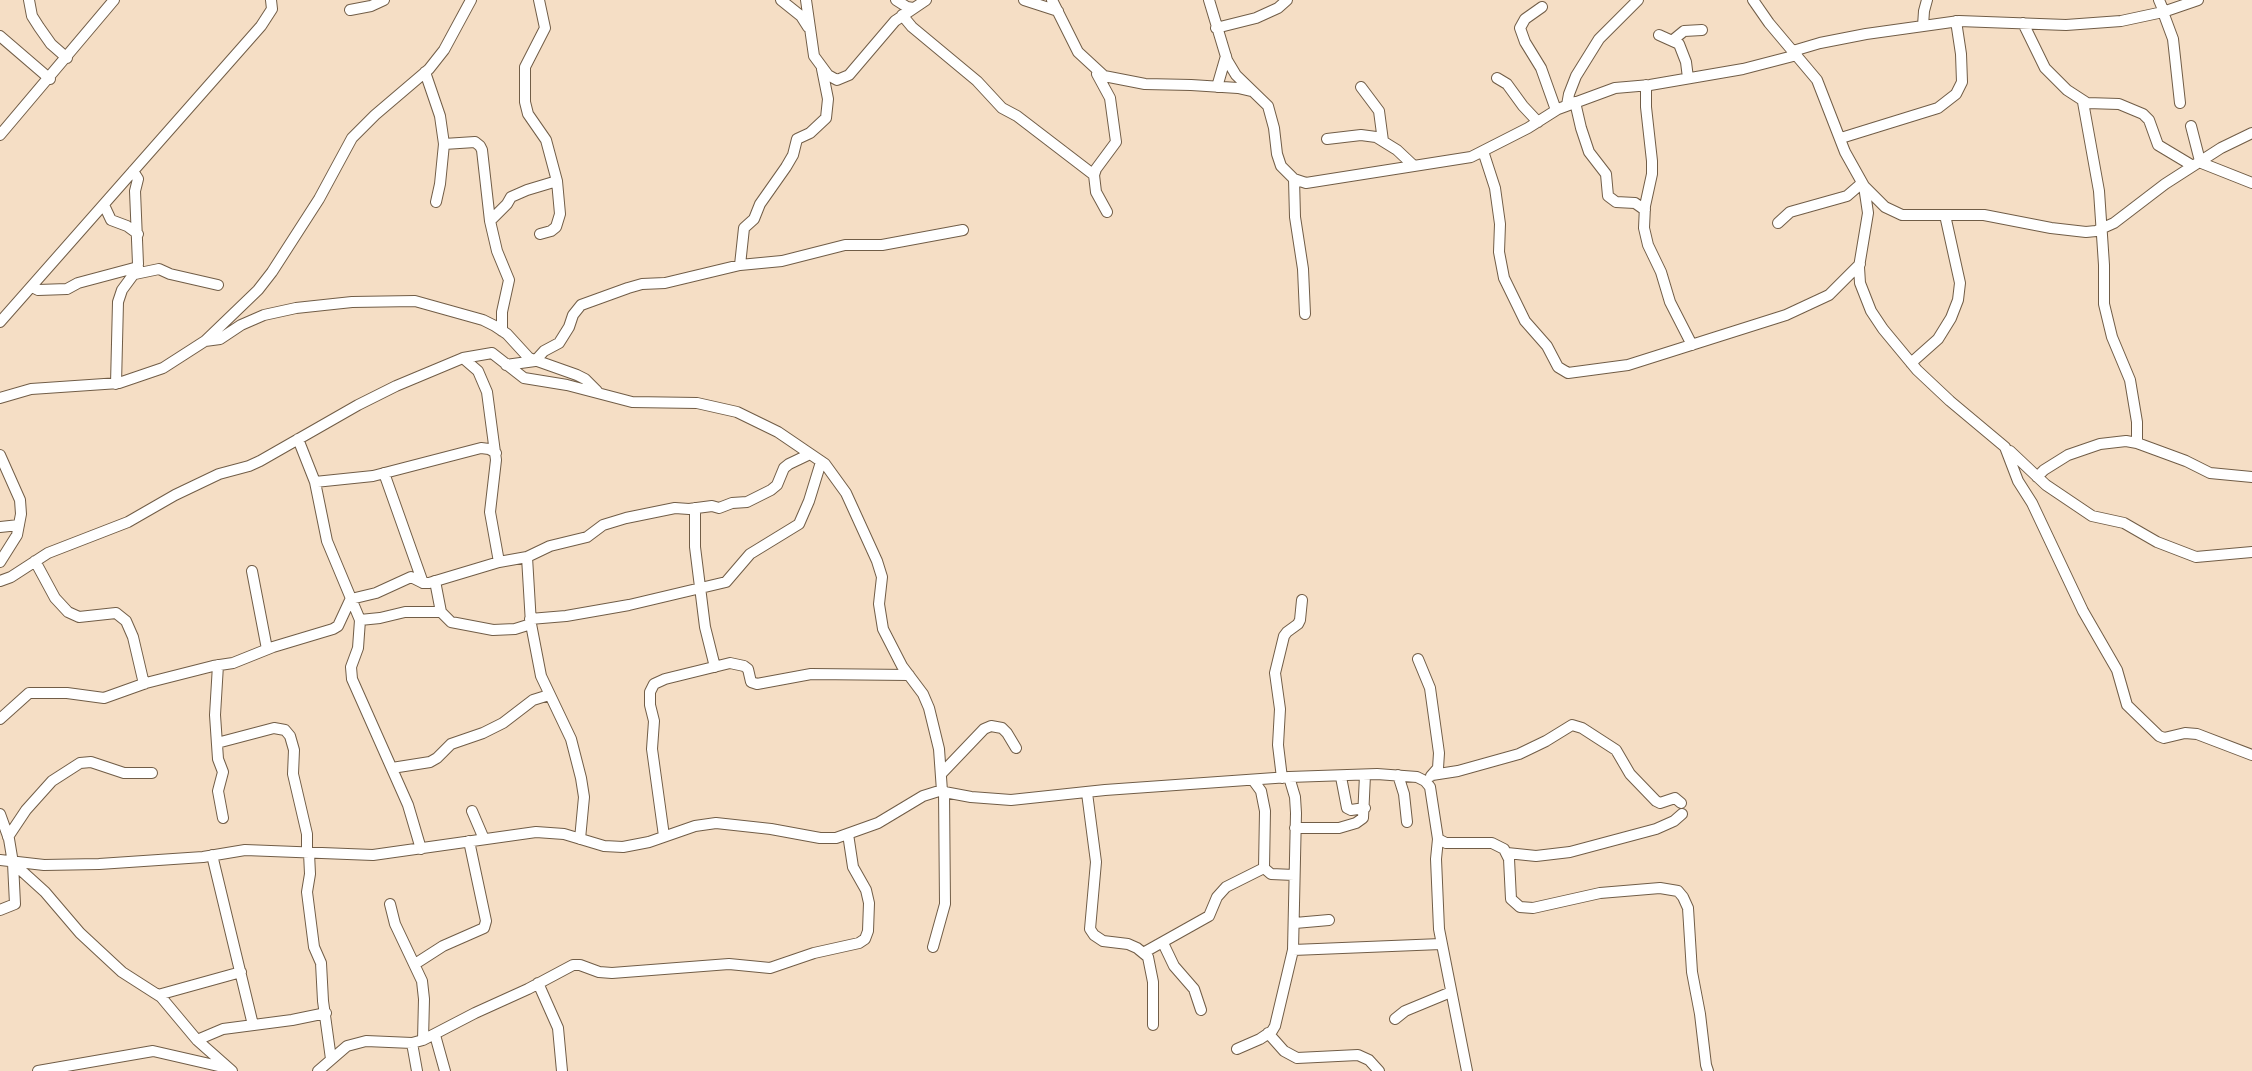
<!DOCTYPE html>
<html>
<head>
<meta charset="utf-8">
<style>
  body { margin:0 }
  canvas { display:block; background:#f5dec5 }
</style>
</head>
<body>
<canvas width="2252" height="1071"></canvas>
<script>
const ctx = document.querySelector('canvas').getContext('2d');
ctx.lineJoin = 'round';
const poly = rows => new Path2D(rows.map(r => 'M' + r).join(''));
function stroke(path, color, width, dash) { ctx.strokeStyle = color; ctx.lineWidth = width; ctx.lineCap = dash ? 'butt' : 'round'; ctx.setLineDash(dash || []); ctx.stroke(path); }
const minor = poly([
  [29,0,32,16,39,27,51,44,67,58],
  [539,0,545,28,525,67,525,102,528,114,546,140,557,181,560,214,556,227,551,231,540,234],
  [781,0,801,16,808,27],
  [806,0,814,56,828,75,837,80,849,75,895,21,926,0],
  [896,0,907,7,913,8],
  [1024,0,1058,11],
  [1052,0,1078,52,1104,76,1145,84,1191,85,1238,88,1251,91],
  [1209,0,1227,60,1236,75,1268,106,1274,128,1277,154,1281,166,1294,179,1306,183,1471,157,1528,128,1558,109,1615,88,1650,85,1743,69,1797,55],
  [1753,0,1769,23,1817,80,1845,152,1864,186,1885,207,1902,215,1984,215,2051,228,2086,232,2096,231,2114,223,2165,184,2221,148,2252,133],
  [2159,0,2164,12],
  [1542,7,1525,19,1520,28,1525,42,1541,68,1556,110],
  [350,10,371,6,384,0],
  [2163,12,2173,39,2180,103],
  [902,15,912,27,977,81,1002,108,1017,116,1094,175],
  [2023,23,2045,68,2067,90,2087,103,2119,104,2143,114,2149,120,2158,145,2193,166],
  [1923,26,1924,11,1927,0],
  [1216,28,1256,18,1278,8,1287,0],
  [1659,35,1679,44,1686,62,1688,78],
  [0,36,50,79],
  [1673,40,1684,31,1702,30],
  [1793,51,1820,43,1866,34,1959,21,2066,25,2121,21,2163,12,2198,0],
  [425,72,440,116,444,144,440,184,436,202],
  [1097,74,1110,98,1116,142,1096,169,1094,175,1096,192,1107,212],
  [1497,78,1507,84,1523,106,1538,122],
  [1646,85,1646,107,1652,161,1652,174,1645,206,1644,228,1648,245,1661,272,1670,302,1692,345],
  [1217,87,1226,56],
  [1361,87,1379,111,1383,141],
  [1575,102,1581,128,1589,152,1606,174,1608,196,1616,202,1635,203,1645,210],
  [2083,102,2099,191,2104,265,2104,304,2112,337,2130,380,2137,422,2137,443],
  [1567,105,1569,94,1576,76,1599,39,1638,0],
  [2191,126,2200,161],
  [0,135,114,0],
  [1841,138,1938,108,1956,94,1962,82,1961,54,1956,21],
  [1327,139,1361,135,1376,137,1397,150,1414,166],
  [444,144,475,142,480,146,482,150,490,221,497,251,509,280,502,312,502,331],
  [1483,151,1495,188,1500,224,1499,252,1504,278,1525,321,1547,346,1558,367,1568,373,1628,365,1786,315,1829,295,1860,264],
  [2199,162,2252,183],
  [1294,179,1295,217,1303,269,1305,314],
  [1864,186,1868,213,1859,267,1860,283,1871,311,1883,329,1917,370,1950,401,2005,447,2018,481,2032,503,2083,611,2117,670,2127,705,2159,736,2164,738,2185,733,2197,734,2252,755],
  [104,205,111,220,127,226,138,234],
  [490,221,507,204,511,197,527,190,557,181],
  [1778,223,1790,212,1847,196,1862,183],
  [740,265,744,228,754,219,760,204,786,167,793,155,797,139,810,133,826,118,828,99,822,69],
  [135,274,159,269,170,274,218,285],
  [32,287,38,290,67,289,78,283,138,267],
  [0,322,261,26,272,9,271,0],
  [205,341,220,339,241,325,264,315,296,308,352,302,415,301,483,320,495,326,507,334,529,358,577,375,585,379,597,391],
  [463,358,478,371,487,392,496,460,490,512,499,562],
  [1911,363,1938,339,1951,318,1958,300,1960,283,1945,215],
  [506,365,535,361,544,351,559,343,569,327,573,315,581,305,628,288,642,284,665,283,740,265,782,261,845,245,882,245,963,230],
  [116,384,118,302,122,290,136,271,138,264,135,191,138,179,133,171],
  [0,398,31,389,119,383,163,368,205,341,258,290,272,272,319,199,352,138,375,115,429,69,444,50,471,0],
  [298,439,315,482,327,541,360,620,358,648,351,667,352,679,408,805,421,849],
  [2010,451,2046,485,2092,516,2124,523,2157,542,2196,557,2252,552],
  [0,455,20,500,21,514,17,535,0,562],
  [384,473,423,583],
  [2037,477,2044,470,2068,455,2100,444,2126,441,2137,443,2186,461,2210,473,2252,477],
  [315,482,373,476,481,448,489,449,496,453],
  [695,508,695,547,705,627,715,667],
  [0,527,19,525],
  [527,557,531,624,541,676,571,739,581,778,584,797,580,839],
  [35,561,55,598,68,612,79,617,116,613,126,621,133,637,144,684],
  [252,571,267,649],
  [0,581,11,577,48,553,128,522,175,495,219,474,249,466,260,461,358,405,396,386,463,358,492,353,524,378,567,385,632,402,697,403,737,412,778,432,825,464,846,493,877,561,882,577,879,604,883,629,902,666,923,694,929,708,939,749,942,791],
  [435,581,441,612,451,622,493,630,515,629,531,624],
  [351,599,376,593,411,577,423,583,429,583,499,562,527,557,550,546,587,537,603,525,626,518,675,508,689,509,712,506,719,508,732,503,747,502,771,490,777,485,784,468,789,464,810,454],
  [530,619,566,616,629,605,726,582,750,554,799,524,809,501,821,462],
  [360,620,380,618,405,612,441,612],
  [1418,659,1430,688,1439,753,1438,768,1431,776],
  [218,665,215,715,218,759,223,772,218,791,223,818],
  [0,719,29,693,67,693,104,698,146,683,213,666,233,663,273,647,333,629,338,626,351,598],
  [217,743,274,728,285,730,290,736,294,750,293,774,307,834,307,853],
  [392,768,430,762,437,758,451,744,483,733,503,723,533,700,549,695],
  [941,774,984,729,991,726,1002,728,1007,733,1016,748],
  [1398,775,1404,794,1407,822],
  [1432,775,1458,771,1519,754,1546,741,1572,725,1582,728,1616,750,1630,774,1656,801,1660,803,1675,798,1681,803],
  [1341,777,1347,808,1351,810,1365,808],
  [1282,778,1278,745,1280,709,1275,673,1284,636,1287,632,1298,624,1300,620,1302,600],
  [1253,780,1261,791,1265,811,1264,868,1271,874,1294,875],
  [1087,793,1096,862,1090,929,1094,935,1103,941,1128,944,1137,948,1148,957,1153,982,1153,1025],
  [472,811,484,839],
  [0,814,9,839,13,863,15,904,0,910],
  [1295,828,1339,828,1356,823,1363,818,1365,775],
  [664,836,652,749,654,721,650,705,650,692,654,684,665,679,730,663,744,666,748,669,751,682,757,684,811,674,909,675],
  [8,837,26,810,52,781,80,763,91,762,124,773,152,773],
  [1438,839,1436,859,1439,929,1467,1071],
  [309,853,310,874,307,892,314,947,321,963,323,1001,331,1059],
  [1507,853,1536,856,1570,852,1656,829,1674,821,1682,814],
  [212,855,253,1025],
  [0,860,44,865,99,864,203,857,245,850,373,855,536,832,564,834,604,846,623,847,649,842,695,826,716,823,771,829,820,838,836,838,878,823,923,796,939,791,971,797,1011,800,1105,790,1289,777,1377,774,1417,777,1425,781,1430,787,1438,839,1446,843,1492,843,1504,849,1509,859,1511,899,1520,907,1533,908,1600,893,1660,888,1678,891,1683,897,1688,908,1692,972,1700,1014,1706,1065,1708,1071],
  [13,863,45,892,80,933,122,972,161,997,197,1040,232,1071],
  [390,904,395,924,422,981,424,999,423,1040],
  [1295,923,1329,920],
  [1163,943,1174,966,1194,989,1201,1010],
  [933,947,945,904,944,791],
  [1293,950,1441,944],
  [1143,953,1209,916,1217,897,1226,887,1264,868],
  [415,964,443,946,484,928,486,921,469,841],
  [538,983,558,1028,562,1071],
  [158,995,241,972],
  [1395,1019,1405,1011,1451,992],
  [1268,1033,1284,1051,1297,1058,1358,1055,1369,1060,1379,1071],
  [435,1035,445,1071],
  [197,1040,223,1029,292,1020,326,1013],
  [412,1043,417,1071],
  [1237,1049,1260,1039,1272,1031,1275,1026,1293,950,1296,813,1295,797,1289,777],
  [38,1071,153,1051,223,1067],
  [318,1071,347,1046,366,1041,412,1043,423,1040,475,1013,528,989,573,965,580,965,599,972,612,973,729,964,770,968,814,953,859,943,865,939,868,931,869,903,866,890,853,867,848,834]
]);
stroke(minor, '#715d47', 12);
stroke(minor, '#fff', 10);
</script>
</body>
</html>
